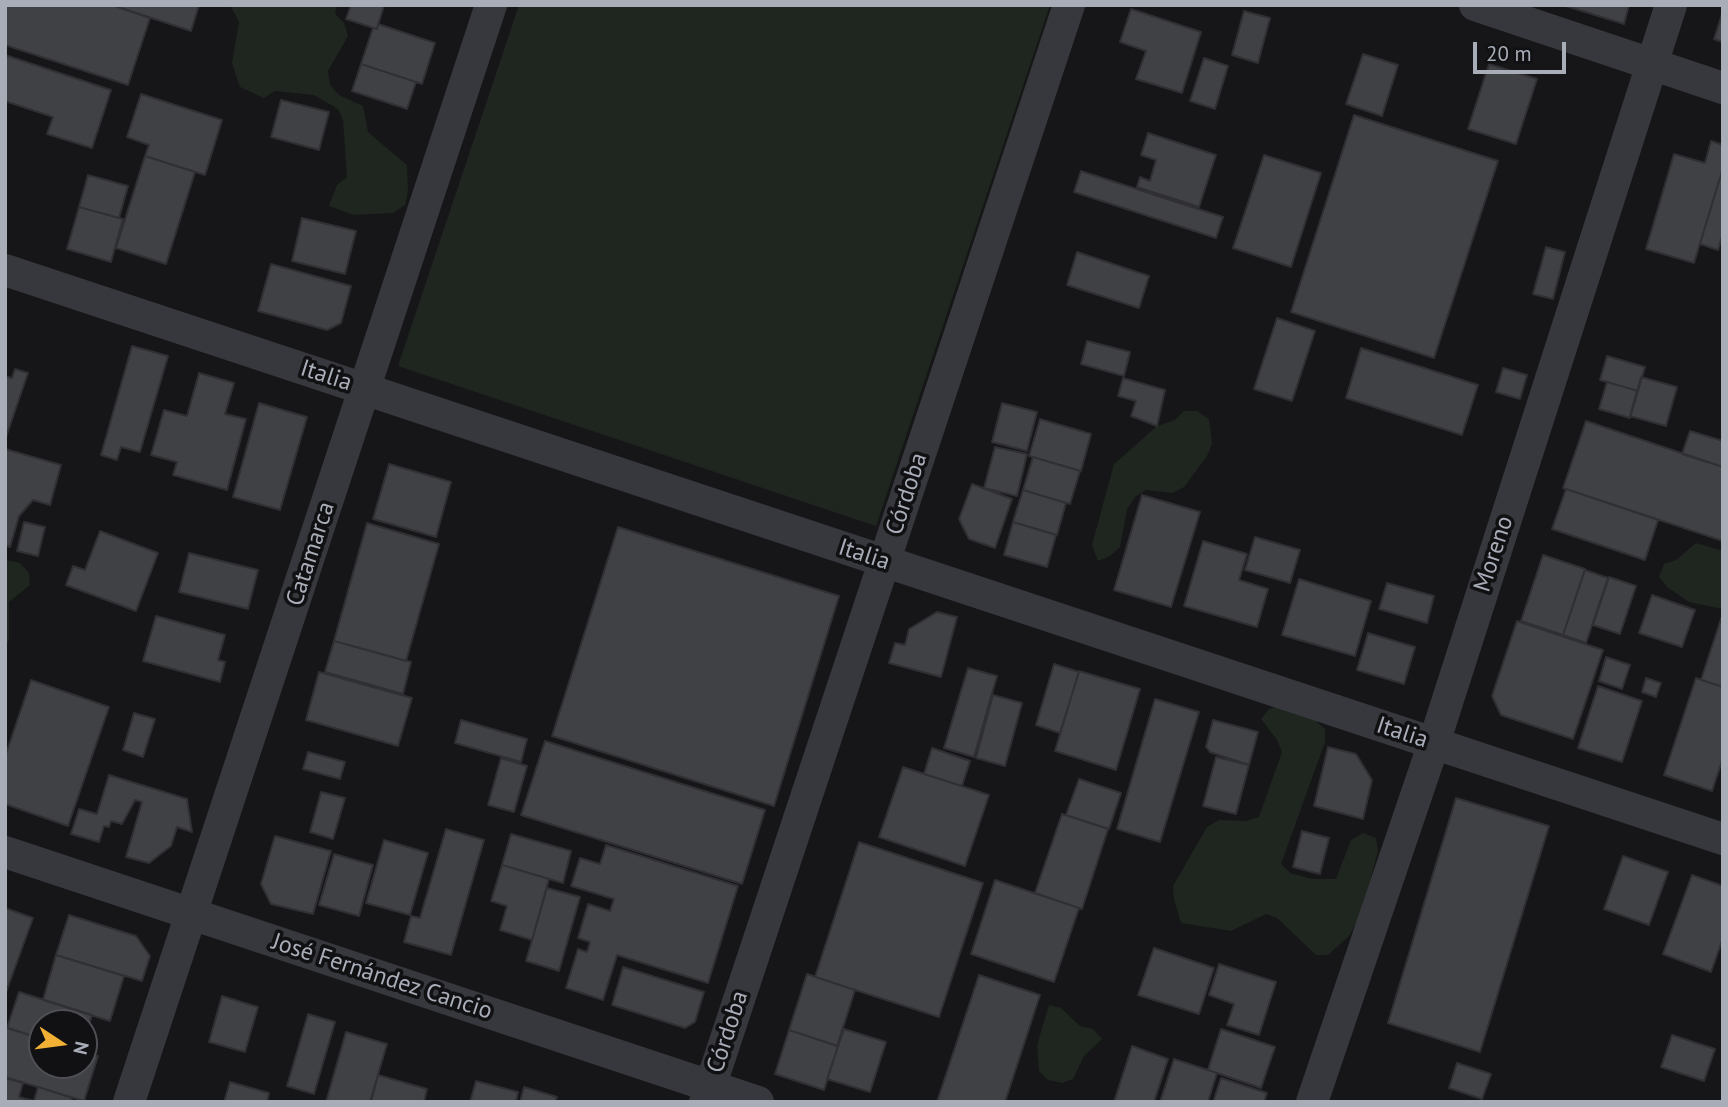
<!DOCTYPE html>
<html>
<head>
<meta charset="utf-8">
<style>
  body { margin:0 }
  #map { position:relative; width:1728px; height:1107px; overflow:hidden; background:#161618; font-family:"PT Sans",sans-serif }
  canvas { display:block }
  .frame { position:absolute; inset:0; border:7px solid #a8adb8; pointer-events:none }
  .north { position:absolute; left:28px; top:1009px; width:70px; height:70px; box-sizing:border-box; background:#111113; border:2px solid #4d4f55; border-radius:50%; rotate:103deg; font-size:19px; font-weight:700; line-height:28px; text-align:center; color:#a8adb8 }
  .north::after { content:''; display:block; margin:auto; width:24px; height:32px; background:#f2b134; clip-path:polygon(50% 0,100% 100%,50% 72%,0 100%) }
  .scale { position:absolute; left:1473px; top:42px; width:93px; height:32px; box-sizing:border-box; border:4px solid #a8adb8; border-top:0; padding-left:9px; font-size:21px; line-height:24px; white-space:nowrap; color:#a8adb8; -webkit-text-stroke:5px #111113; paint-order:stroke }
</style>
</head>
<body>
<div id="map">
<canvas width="1728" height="1107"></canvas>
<div class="frame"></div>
<div class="north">N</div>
<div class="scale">20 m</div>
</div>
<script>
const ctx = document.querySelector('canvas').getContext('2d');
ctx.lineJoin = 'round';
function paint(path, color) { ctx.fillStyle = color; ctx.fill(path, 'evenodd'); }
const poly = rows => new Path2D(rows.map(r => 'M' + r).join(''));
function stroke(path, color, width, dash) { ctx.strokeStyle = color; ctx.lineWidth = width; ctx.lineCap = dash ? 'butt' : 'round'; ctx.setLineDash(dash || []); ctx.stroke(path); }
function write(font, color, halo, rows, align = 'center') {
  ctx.font = font + ' "PT Sans",sans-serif'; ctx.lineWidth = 7; ctx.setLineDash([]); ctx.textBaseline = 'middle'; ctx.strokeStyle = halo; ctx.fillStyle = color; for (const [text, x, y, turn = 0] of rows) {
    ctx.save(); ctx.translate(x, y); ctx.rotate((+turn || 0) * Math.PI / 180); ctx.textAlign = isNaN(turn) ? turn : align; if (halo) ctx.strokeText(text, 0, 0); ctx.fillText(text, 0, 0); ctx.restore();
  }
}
const green = poly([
  [230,5,337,5,335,14,344,23,348,36,328,71,330,85,339,95,363,106,368,132,407,165,408,192,405,205,393,213,354,215,329,206,337,185,347,177,343,120,338,109,314,95,275,91,264,98,240,87,232,63,239,22],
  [519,5,1050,5,876,526,398,366],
  [1184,411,1197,411,1209,419,1212,444,1207,456,1184,487,1173,493,1146,490,1135,497,1127,509,1120,547,1110,556,1098,561,1092,545,1114,464,1157,426,1175,420],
  [1696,543,1723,551,1723,609,1689,602,1667,587,1659,577,1664,564,1676,560],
  [5,560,20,563,29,573,30,585,9,602,9,640,5,647],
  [1282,705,1306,712,1325,729,1325,742,1281,864,1290,873,1312,879,1336,879,1351,840,1363,833,1376,838,1378,851,1361,916,1348,937,1328,955,1316,955,1277,918,1266,914,1231,931,1181,923,1174,899,1173,886,1207,827,1219,820,1246,821,1259,817,1282,752,1277,740,1261,719,1269,709],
  [1049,1005,1061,1008,1080,1026,1093,1029,1102,1039,1084,1056,1073,1079,1062,1083,1048,1080,1039,1071,1037,1045]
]);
const building = poly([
  [5,5,112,5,150,18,128,85,5,45,5,5],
  [112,5,199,5,191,31,112,5],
  [351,5,384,5,377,29,346,19,351,5],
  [1563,5,1629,5,1624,24,1563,5],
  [1131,9,1201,32,1182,93,1136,79,1146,51,1120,42,1131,9],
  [1244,11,1270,18,1258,63,1232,55,1244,11],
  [1723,11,1723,42,1714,39,1723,11],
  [378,24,435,43,422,84,361,64,373,28,377,29,378,24],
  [1363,54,1398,65,1382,116,1346,104,1363,54],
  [5,55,111,90,92,148,47,134,53,117,5,101,5,55],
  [1204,58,1228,66,1215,109,1190,101,1204,58],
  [361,64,416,82,407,109,352,91,361,64],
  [1489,64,1537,79,1516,144,1468,129,1489,64],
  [141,94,222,120,205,175,145,156,149,145,127,137,141,94],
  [281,100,329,112,319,150,271,137,281,100],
  [1354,115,1498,161,1434,358,1291,312,1354,115],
  [1148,133,1216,155,1199,207,1137,187,1140,177,1150,181,1156,160,1141,155,1148,133],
  [1711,141,1723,145,1723,168,1694,263,1646,249,1674,154,1705,163,1711,141],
  [1264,155,1321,173,1291,267,1233,248,1264,155],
  [145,156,195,172,166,264,116,248,145,156],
  [1723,168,1723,233,1718,250,1700,244,1723,168],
  [1081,171,1223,217,1216,238,1074,192,1081,171],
  [88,175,128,186,119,218,79,207,88,175],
  [79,207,123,219,111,262,67,249,79,207],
  [302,218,356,231,345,274,292,261,302,218],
  [1546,247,1565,252,1553,299,1533,294,1546,247],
  [1077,252,1149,276,1139,308,1067,285,1077,252],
  [271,264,351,286,341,323,327,330,258,311,271,264],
  [1277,318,1315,331,1292,401,1254,389,1277,318],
  [1087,341,1130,352,1124,376,1081,364,1087,341],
  [132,346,168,356,140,452,121,447,117,460,101,455,132,346],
  [1361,348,1478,385,1462,435,1346,398,1361,348],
  [1607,356,1645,367,1638,391,1600,380,1607,356],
  [1503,368,1527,375,1520,399,1496,392,1503,368],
  [15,369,28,373,5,440,5,376,12,378,15,369],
  [199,373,234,383,225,414,246,419,227,490,173,475,177,462,151,455,164,410,187,416,199,373],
  [1641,377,1677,387,1666,426,1630,416,1641,377],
  [1123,378,1165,390,1157,426,1131,416,1136,401,1118,396,1123,378],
  [1607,382,1638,391,1630,418,1599,409,1607,382],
  [259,403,307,417,280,510,233,497,259,403],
  [1002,403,1037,412,1027,451,992,442,1002,403],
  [1040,419,1091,434,1081,471,1029,456,1040,419],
  [1586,421,1723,467,1723,541,1563,488,1586,421],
  [1690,431,1723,441,1723,467,1682,454,1690,431],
  [995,447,1027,454,1017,496,984,488,995,447],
  [5,449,61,465,50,505,33,500,19,516,10,547,5,545,5,449],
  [1033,457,1080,471,1070,504,1023,490,1033,457],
  [389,464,451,482,436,537,373,519,389,464],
  [972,484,1012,499,995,548,969,539,959,519,972,484],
  [1566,489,1658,520,1645,560,1552,529,1566,489],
  [1023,490,1066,503,1057,535,1013,522,1023,490],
  [1142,495,1200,512,1171,607,1114,590,1142,495],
  [24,522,45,527,38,556,17,551,24,522],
  [1013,522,1056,535,1047,567,1004,555,1013,522],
  [367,523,439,544,406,661,334,641,367,523],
  [618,527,839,596,774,806,552,736,618,527],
  [100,531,158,553,136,611,66,585,73,566,85,570,100,531],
  [1255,537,1300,550,1290,583,1245,570,1255,537],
  [1203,541,1247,554,1239,580,1268,589,1257,627,1184,606,1203,541],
  [189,553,258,570,248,609,179,592,189,553],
  [1543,555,1585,569,1563,635,1521,621,1543,555],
  [1585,570,1608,578,1586,643,1563,635,1585,570],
  [1609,577,1636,586,1620,634,1593,625,1609,577],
  [1299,579,1371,601,1355,656,1282,635,1299,579],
  [1387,583,1434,596,1427,623,1379,609,1387,583],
  [1652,595,1695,610,1682,647,1639,633,1652,595],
  [937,612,957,617,941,677,889,663,895,643,905,645,909,629,937,612],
  [156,616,225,635,218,660,225,662,220,682,143,661,156,616],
  [1722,616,1723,616,1723,687,1701,680,1722,616],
  [1517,621,1603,650,1573,739,1501,715,1492,696,1517,621],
  [1368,633,1415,647,1404,684,1357,670,1368,633],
  [334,641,411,662,403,694,325,672,334,641],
  [1606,657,1630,665,1622,689,1599,681,1606,657],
  [1054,664,1079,672,1060,733,1036,725,1054,664],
  [968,668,997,676,974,757,944,748,968,668],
  [1079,671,1140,689,1116,770,1055,751,1079,671],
  [319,672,412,698,398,746,306,720,319,672],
  [1646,678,1661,683,1656,697,1642,692,1646,678],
  [1696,678,1723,687,1723,758,1712,791,1664,775,1696,678],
  [31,680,109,707,68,826,5,804,5,757,31,680],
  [1598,686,1642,701,1622,762,1578,748,1598,686],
  [993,695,1022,703,1005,766,976,758,993,695],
  [1155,699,1199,712,1160,842,1117,829,1155,699],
  [134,713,155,719,143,757,123,750,134,713],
  [461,720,527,739,521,762,455,743,461,720],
  [1213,720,1258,732,1249,765,1210,752,1206,747,1213,720],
  [545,741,765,810,742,884,521,815,545,741],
  [1328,747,1356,754,1372,780,1363,819,1314,806,1328,747],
  [932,748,970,761,962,786,924,774,932,748],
  [308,752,345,762,340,779,303,769,308,752],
  [1216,757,1249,765,1236,814,1203,806,1216,757],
  [501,758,527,766,514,812,488,805,501,758],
  [903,767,989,795,965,866,879,837,903,767],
  [109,775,187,799,192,832,177,827,171,846,149,863,126,857,142,802,135,800,122,824,111,821,109,827,104,826,99,842,71,834,79,809,97,814,109,775],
  [1079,779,1121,793,1109,829,1066,815,1079,779],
  [321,792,345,798,333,839,310,832,321,792],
  [1456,798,1549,826,1480,1052,1388,1023,1456,798],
  [1062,814,1108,829,1082,909,1035,893,1062,814],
  [446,829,484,840,451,955,404,942,411,916,420,918,446,829],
  [1302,831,1329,838,1320,874,1293,867,1302,831],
  [511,834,571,851,563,883,502,865,511,834],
  [275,836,331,851,313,914,271,904,261,884,275,836],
  [384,840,428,853,410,915,366,903,384,840],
  [859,842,983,883,939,1017,815,977,859,842],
  [606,845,738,886,708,983,617,955,603,1000,566,988,578,949,587,952,590,942,578,938,588,904,610,911,614,899,571,886,580,858,600,864,606,845],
  [334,854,373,865,359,916,319,905,334,854],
  [1623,856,1668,872,1649,925,1604,909,1623,856],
  [502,865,549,879,532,940,500,930,507,906,491,901,502,865],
  [1692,875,1723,886,1723,938,1711,972,1663,954,1692,875],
  [995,880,1079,908,1054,982,971,954,995,880],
  [547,888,580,897,559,971,526,961,547,888],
  [5,908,33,918,5,995,5,908],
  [69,915,136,936,150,956,142,981,56,955,69,915],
  [1154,948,1214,968,1199,1014,1138,995,1154,948],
  [56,955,124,976,110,1021,43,1000,56,955],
  [1219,964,1276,982,1259,1035,1227,1025,1234,1004,1209,995,1219,964],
  [623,967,704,992,695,1022,685,1028,612,1005,623,967],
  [807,974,855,990,837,1046,789,1030,807,974],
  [979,975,1040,995,1005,1102,937,1102,979,975],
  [19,992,92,1015,84,1042,84,1023,42,1023,42,1039,7,1028,19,992],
  [222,996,258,1007,245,1052,209,1042,222,996],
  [308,1014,335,1022,314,1094,287,1086,308,1014],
  [5,1027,42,1039,42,1065,84,1065,84,1052,98,1056,84,1101,5,1077,5,1027],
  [844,1029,886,1042,870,1092,827,1079,844,1029],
  [1221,1029,1275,1047,1261,1088,1208,1070,1221,1029],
  [789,1030,838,1046,824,1090,775,1074,789,1030],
  [346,1032,387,1044,370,1102,326,1102,346,1032],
  [1672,1035,1715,1049,1704,1081,1661,1067,1672,1035],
  [1132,1046,1168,1059,1154,1102,1114,1102,1132,1046],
  [1174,1059,1217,1073,1208,1102,1160,1102,1174,1059],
  [1457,1063,1491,1074,1482,1099,1449,1088,1457,1063],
  [378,1075,427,1089,424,1102,371,1102,378,1075],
  [5,1078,23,1083,19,1097,34,1101,38,1087,72,1098,71,1102,5,1102,5,1078],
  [1221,1078,1267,1093,1264,1102,1213,1102,1221,1078],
  [476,1081,518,1092,516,1102,470,1102,476,1081],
  [230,1082,269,1093,267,1102,224,1102,230,1082],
  [524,1087,557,1097,555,1102,520,1102,524,1087]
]);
const street = poly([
  [1475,5,1723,88],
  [5,270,1723,839],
  [5,852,758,1102],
  [129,1102,491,5],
  [705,1102,1069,5],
  [1312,1102,1434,743,1671,5]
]);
const streetNames = [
  ["Italia",326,376,18],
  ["Córdoba",907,494,-72],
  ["Catamarca",311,554,-72],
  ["Moreno",1494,554,-72],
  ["Italia",864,555,18],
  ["Italia",1402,733,18],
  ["José Fernández Cancio",382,977,18],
  ["Córdoba",728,1032,-72]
];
paint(green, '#1e261f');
paint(building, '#404145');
stroke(building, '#303034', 2);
stroke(street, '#37383d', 32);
write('24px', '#a8adb8', '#111113', streetNames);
</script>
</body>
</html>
